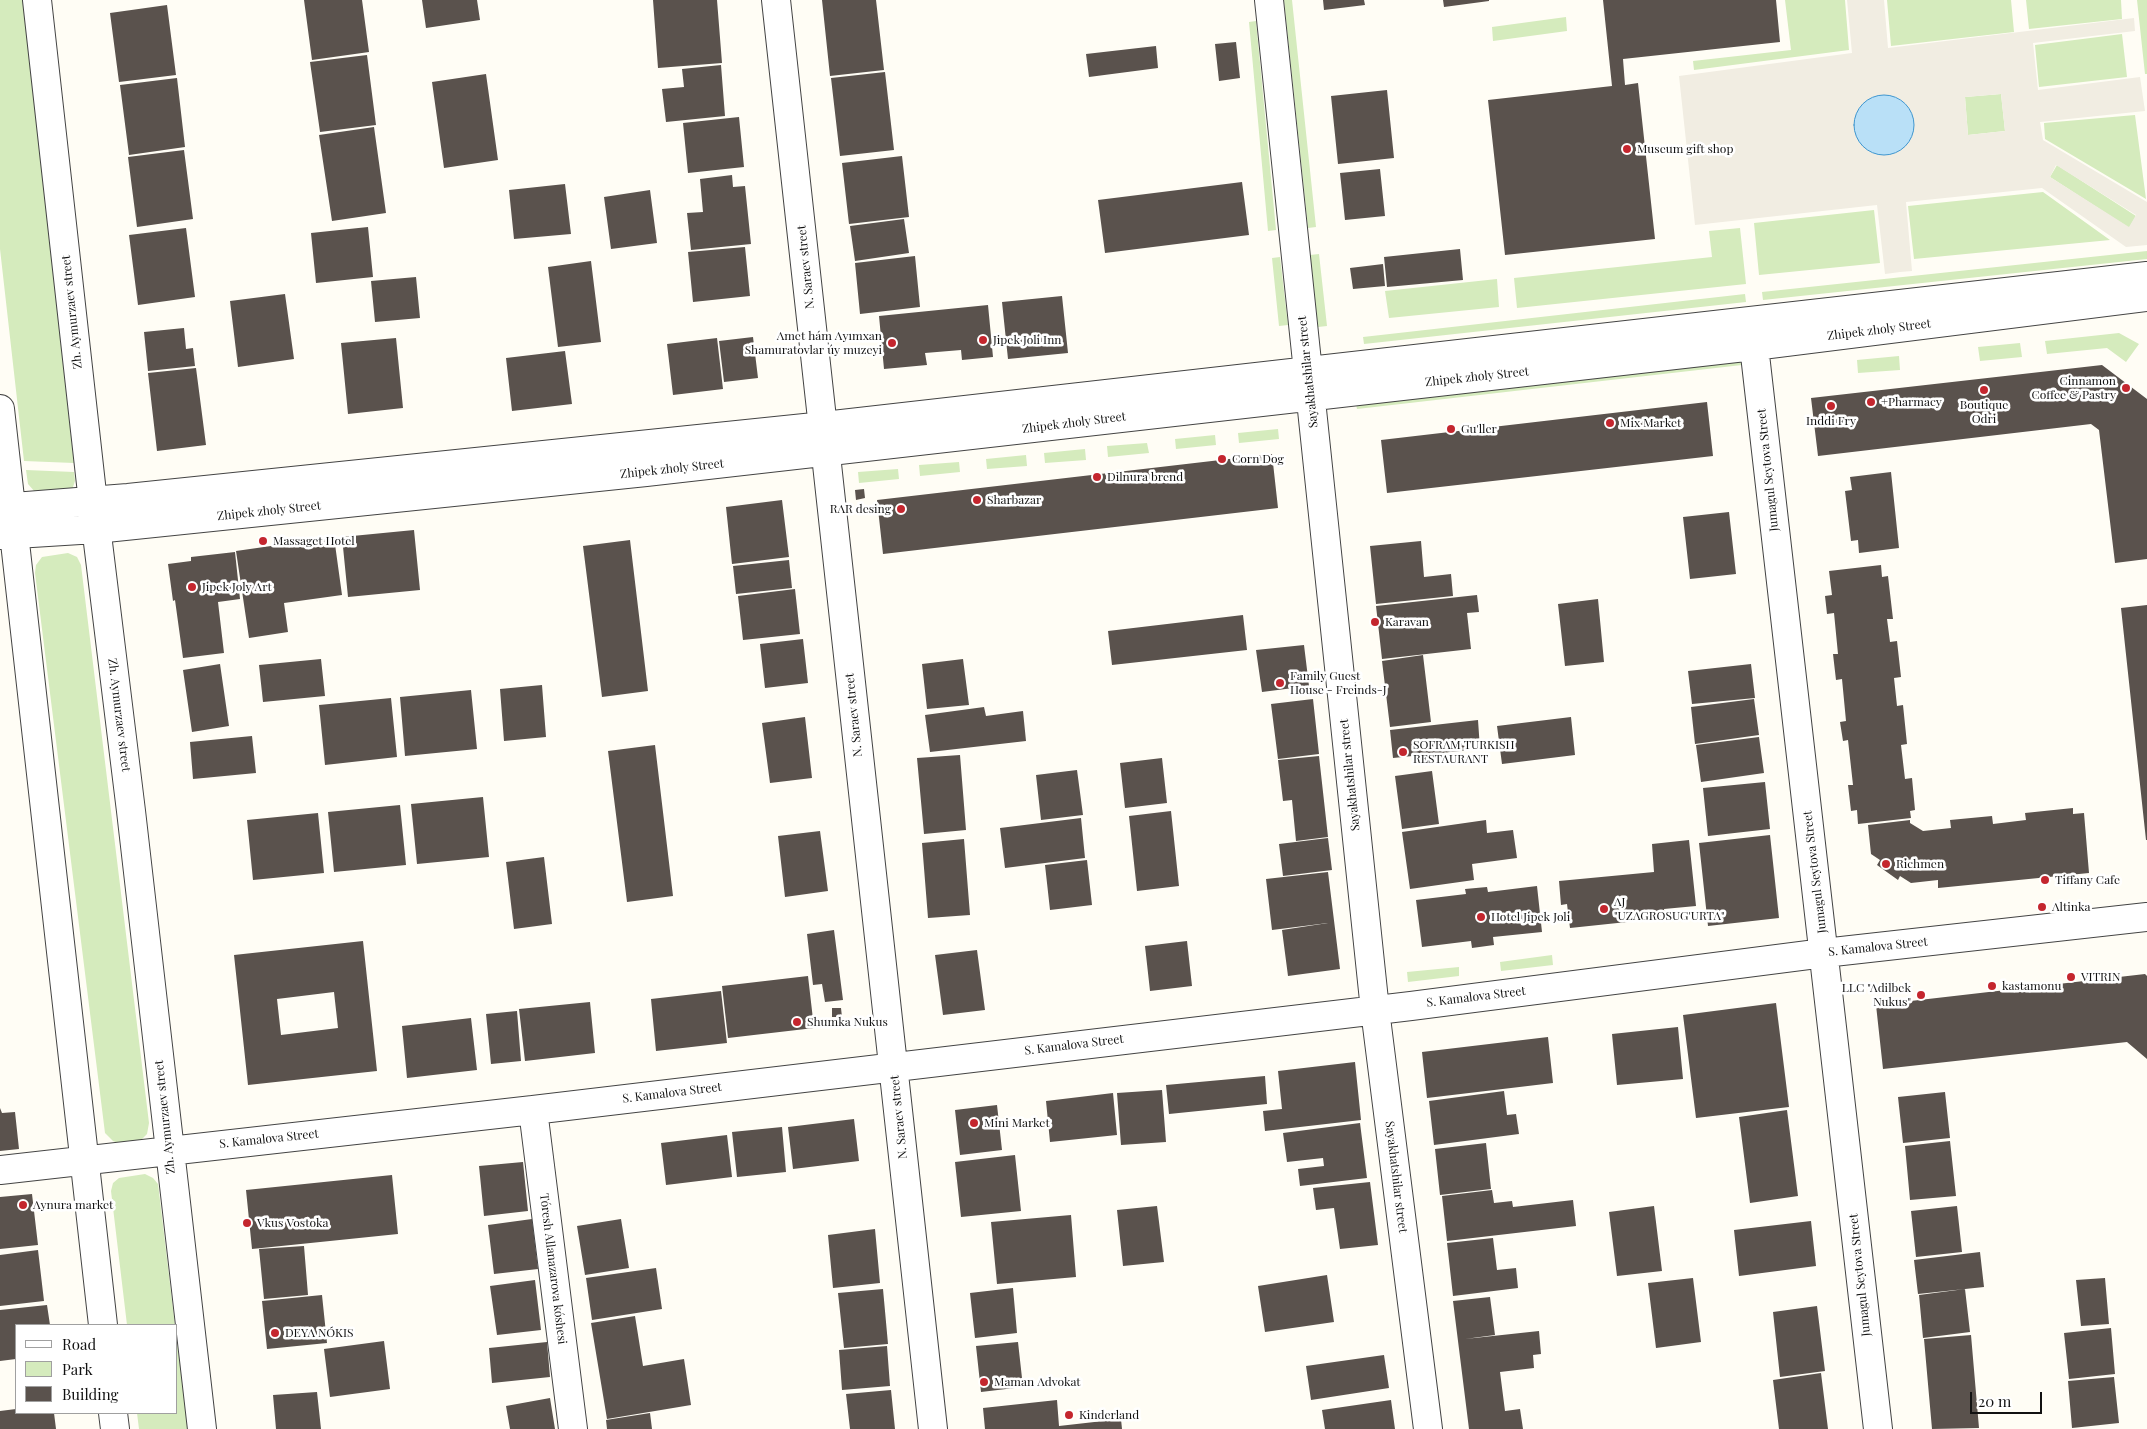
<!DOCTYPE html>
<html>
<head>
<meta charset="utf-8">
<style>
  body { margin:0 }
  #map { position:relative; width:2147px; height:1429px; overflow:hidden; background:#fffdf5; font-family:"Playfair Display",serif }
  canvas { display:block }
  .legend { position:absolute; left:15px; top:1324px; width:162px; height:90px; box-sizing:border-box; background:#fff; border:1px solid #a0a0a0; margin:0; padding:6px 9px; list-style:none; font-size:15px; color:#111 }
  .legend li { display:flex; align-items:center; gap:10px; height:25px }
  .legend b { width:25px; border:1px solid #a0a0a0 }
  .scale { position:absolute; left:1970px; top:1392px; width:72px; height:22px; box-sizing:border-box; border:2px solid #111; border-top:0; padding-left:6px; font-size:15px; line-height:18px; white-space:nowrap; color:#111; -webkit-text-stroke:4px #fff; paint-order:stroke }
</style>
</head>
<body>
<div id="map">
<canvas width="2147" height="1429"></canvas>
<ul class="legend">
<li><b style="height:6px;background:#fff"></b>Road</li>
<li><b style="height:14px;background:#d5ebbd"></b>Park</li>
<li><b style="height:14px;background:#5a524d"></b>Building</li>
</ul>
<div class="scale">20 m</div>
</div>
<script>
const ctx = document.querySelector('canvas').getContext('2d');
ctx.lineJoin = 'round';
function paint(path, color) { ctx.fillStyle = color; ctx.fill(path, 'evenodd'); }
const poly = rows => new Path2D(rows.map(r => 'M' + r).join(''));
function stroke(path, color, width, dash) { ctx.strokeStyle = color; ctx.lineWidth = width; ctx.lineCap = dash ? 'butt' : 'round'; ctx.setLineDash(dash || []); ctx.stroke(path); }
function write(font, color, halo, rows, align = 'center') {
  ctx.font = font + ' "Playfair Display",serif'; ctx.lineWidth = 5; ctx.setLineDash([]); ctx.textBaseline = 'middle'; ctx.strokeStyle = halo; ctx.fillStyle = color; for (const [text, x, y, turn = 0] of rows) {
    ctx.save(); ctx.translate(x, y); ctx.rotate((+turn || 0) * Math.PI / 180); ctx.textAlign = isNaN(turn) ? turn : align; if (halo) ctx.strokeText(text, 0, 0); ctx.fillText(text, 0, 0); ctx.restore();
  }
}
const green = poly([
  [0,0,23,0,74,463,24,461,0,249],
  [1284,0,1292,0,1316,227,1308,228],
  [1785,0,1845,0,1849,50,1694,70,1693,61,1791,50],
  [1887,0,2011,0,2014,32,1891,46],
  [2026,0,2121,0,2122,19,2029,29],
  [2137,0,2147,0,2147,74,2145,74],
  [1566,17,1567,31,1493,41,1492,27],
  [1256,21,1276,230,1268,231,1249,22],
  [2122,34,2127,77,2039,87,2035,45],
  [2001,94,2005,131,1968,135,1965,97],
  [2135,115,2146,199,2045,139,2044,123],
  [2057,165,2136,216,2129,228,2050,177],
  [2043,192,2110,240,1914,259,1908,206],
  [1874,210,1880,263,1759,275,1754,223],
  [1740,228,1746,284,1517,308,1514,278,1712,257,1709,231],
  [2147,251,2147,259,1763,300,1762,292],
  [1319,254,1327,326,1318,327,1310,255],
  [1280,257,1288,325,1279,326,1272,258],
  [1497,279,1499,307,1389,318,1385,291],
  [1745,294,1746,302,1364,344,1363,337],
  [2119,333,2139,344,2126,362,2107,348,2047,354,2045,341],
  [2020,343,2022,357,1980,361,1978,347],
  [1899,356,1900,370,1858,373,1857,360],
  [1740,361,1742,365,1357,409,1356,404],
  [1278,429,1279,439,1239,443,1238,433],
  [1215,435,1216,445,1176,449,1175,439],
  [1147,443,1149,453,1108,457,1107,446],
  [1085,449,1086,460,1045,463,1044,453],
  [1026,455,1027,466,987,469,986,459],
  [959,462,960,472,920,476,919,465],
  [898,469,899,479,859,483,858,472],
  [26,470,74,472,75,481,72,490,35,492,28,484],
  [68,553,77,557,81,565,149,1123,147,1134,141,1140,120,1144,113,1141,105,1133,35,573,36,565,42,557],
  [1552,955,1553,965,1501,971,1500,962],
  [1459,967,1459,976,1408,982,1407,972],
  [145,1174,153,1178,158,1184,175,1325,127,1325,111,1191,113,1183,119,1178],
  [176,1333,188,1429,139,1429,137,1413,176,1413]
]);
const plaza = poly([
  [1847,0,1884,0,1888,48,2134,18,2135,31,2033,43,2038,90,2140,77,2145,111,2040,122,2043,140,2147,202,2147,245,2126,247,2042,188,1906,202,1912,271,1900,272,1885,274,1877,205,1695,225,1679,76,1852,53],
  [2001,94,2005,131,1968,135,1965,97],
  [1881,95,1898,98,1906,104,1909,141,1902,148,1893,153,1871,98],
  [2056,165,2136,215,2129,227,2050,177]
]);
const water = poly([
  '1854 125a30 30 0 1 1 60 0a30 30 0 1 1-60 0Z'
]);
const building = poly([
  [304,0,362,0,369,52,312,60],
  [422,0,477,0,480,20,426,28],
  [653,0,717,0,722,63,658,68],
  [822,0,876,0,884,70,830,76],
  [1323,0,1364,0,1365,5,1324,10],
  [1443,0,1489,0,1489,1,1444,7],
  [1603,0,1776,0,1780,42,1623,59,1625,85,1638,83,1655,239,1505,255,1488,100,1612,86],
  [167,5,176,75,119,82,110,13],
  [1236,42,1240,78,1219,81,1215,44],
  [1156,46,1158,68,1089,77,1086,54],
  [367,55,376,125,320,132,310,62],
  [721,65,725,116,666,122,662,89,684,87,682,69],
  [885,72,894,150,840,156,831,78],
  [486,74,498,160,444,168,432,82],
  [177,78,185,147,129,155,120,85],
  [1387,90,1394,158,1338,164,1331,96],
  [739,117,744,167,688,173,683,123],
  [374,127,386,213,332,221,319,135],
  [184,150,193,219,137,227,128,157],
  [902,156,909,217,849,224,842,163],
  [1380,169,1385,216,1345,220,1340,173],
  [732,175,733,187,745,186,751,244,691,250,687,213,703,212,700,179],
  [1242,182,1249,235,1105,253,1098,200],
  [565,184,571,234,514,239,509,190],
  [650,190,657,243,611,249,604,197],
  [904,219,909,253,855,261,850,226],
  [368,227,373,277,316,283,311,233],
  [186,228,195,297,138,305,129,235],
  [745,247,750,296,693,302,688,252],
  [1460,249,1463,280,1387,287,1384,257],
  [915,256,920,307,860,314,855,263],
  [591,261,601,342,558,347,548,267],
  [1383,264,1385,286,1353,289,1350,268],
  [416,277,420,318,375,322,371,281],
  [285,294,294,359,238,367,230,301],
  [1062,296,1068,353,1008,359,1002,302],
  [988,305,993,357,962,360,961,350,925,353,927,365,884,369,879,316],
  [184,328,186,349,193,348,195,366,148,371,144,332],
  [753,337,758,378,724,382,719,341],
  [396,338,403,408,348,414,341,343],
  [717,338,723,389,673,395,667,344],
  [565,351,572,404,512,411,506,358],
  [2102,365,2147,399,2147,559,2115,563,2099,430,2091,424,1818,456,1811,398],
  [196,368,206,445,157,451,148,373],
  [1707,402,1713,456,1387,493,1381,440],
  [1272,454,1278,508,883,554,877,500],
  [1891,472,1899,548,1859,553,1858,540,1851,541,1845,491,1852,490,1850,477],
  [864,489,865,498,856,500,855,490],
  [782,500,789,557,732,564,726,507],
  [1729,512,1736,574,1690,579,1683,517],
  [414,530,420,590,348,597,342,537],
  [334,537,342,595,284,603,288,632,249,638,236,551],
  [630,540,648,691,602,697,583,546],
  [1421,541,1424,577,1451,574,1453,596,1376,604,1370,546],
  [235,552,240,599,218,602,224,653,183,658,175,600,173,601,168,564,191,561,191,557],
  [789,560,792,588,736,594,733,566],
  [1881,565,1882,577,1888,576,1893,619,1887,619,1890,642,1897,641,1901,677,1894,678,1897,706,1903,705,1907,744,1901,745,1905,779,1912,778,1915,810,1910,811,1911,818,1858,824,1857,810,1851,811,1848,785,1853,785,1848,740,1843,741,1840,722,1846,721,1842,679,1836,680,1833,654,1838,654,1834,613,1827,614,1825,596,1832,595,1829,571],
  [795,589,800,634,743,640,738,596],
  [1477,595,1479,612,1467,613,1471,649,1382,659,1376,606],
  [1598,599,1604,662,1565,666,1558,604],
  [2147,605,2147,840,2146,840,2121,608],
  [1243,615,1247,650,1112,665,1108,631],
  [803,639,808,683,765,688,760,644],
  [1304,645,1309,686,1262,692,1256,650],
  [1423,655,1431,722,1390,727,1382,661],
  [321,659,325,696,263,702,259,665],
  [963,659,969,705,927,709,922,664],
  [220,664,229,726,192,732,183,670],
  [1751,664,1755,698,1692,704,1688,671],
  [542,685,546,737,504,741,500,689],
  [471,690,477,749,405,756,400,697],
  [391,698,397,757,325,765,319,705],
  [1313,699,1319,754,1278,759,1271,704],
  [1754,699,1759,735,1695,744,1691,707],
  [984,707,986,716,1023,711,1026,741,930,752,925,715],
  [805,717,812,778,770,783,762,723],
  [1571,717,1575,755,1502,764,1497,726],
  [1478,720,1480,749,1393,758,1390,730],
  [252,736,256,773,193,779,190,742],
  [1759,737,1764,773,1701,782,1696,745],
  [655,745,673,896,627,902,608,751],
  [960,755,966,830,924,834,917,758],
  [1319,756,1328,837,1296,841,1292,800,1283,801,1278,760],
  [1162,758,1167,803,1125,808,1120,763],
  [1077,770,1083,815,1041,820,1036,775],
  [1432,771,1439,824,1402,829,1395,776],
  [1765,782,1770,829,1708,836,1703,788],
  [483,797,489,857,417,864,411,804],
  [400,805,406,865,334,872,328,812],
  [2073,808,2073,814,2084,813,2089,873,1938,888,1938,880,1911,883,1900,876,1898,880,1877,865,1880,860,1871,854,1868,825,1910,820,1910,823,1923,831,1951,828,1950,820,1992,816,1993,824,2026,820,2025,813],
  [1171,811,1179,886,1137,891,1129,816],
  [318,813,324,873,253,880,247,820],
  [1081,818,1085,858,1005,868,1000,828],
  [1486,820,1487,833,1513,830,1517,858,1472,864,1474,880,1410,889,1402,832],
  [820,831,828,891,785,897,778,836],
  [1770,835,1779,918,1708,926,1699,843],
  [1328,838,1332,870,1283,876,1279,844],
  [964,839,970,915,928,918,922,843],
  [1689,840,1696,906,1664,909,1665,918,1570,928,1567,904,1561,905,1559,881,1654,872,1652,844],
  [544,857,552,924,514,929,506,862],
  [1087,860,1092,905,1050,910,1045,865],
  [1328,872,1340,969,1288,976,1282,930,1328,923,1272,930,1266,879],
  [1537,886,1542,932,1493,937,1494,945,1472,948,1471,941,1422,947,1416,900,1466,894,1465,889,1487,887,1488,892],
  [834,930,843,1000,825,1002,822,984,813,985,807,934],
  [363,941,377,1071,248,1085,234,955],
  [334,992,338,1028,281,1035,277,999],
  [1187,941,1192,986,1150,991,1145,946],
  [977,950,985,1010,943,1015,935,955],
  [2145,974,2147,976,2147,1059,2127,1042,1883,1069,1876,1005],
  [808,976,814,1028,728,1038,722,986],
  [721,991,727,1043,656,1051,651,999],
  [590,1002,595,1053,525,1061,519,1009],
  [1776,1003,1789,1107,1696,1118,1683,1015],
  [832,1008,841,1008,842,1017,832,1017],
  [517,1011,521,1061,491,1064,486,1014],
  [471,1018,477,1070,407,1078,402,1026],
  [1678,1027,1683,1079,1617,1085,1612,1034],
  [1548,1037,1553,1083,1427,1098,1422,1052],
  [1355,1062,1361,1120,1265,1131,1263,1111,1282,1109,1278,1071],
  [1265,1076,1267,1104,1169,1114,1166,1085],
  [1162,1090,1166,1142,1121,1145,1117,1093],
  [1504,1091,1507,1115,1516,1114,1519,1134,1434,1145,1429,1101],
  [1945,1092,1950,1138,1903,1143,1898,1097],
  [1113,1093,1117,1135,1050,1142,1046,1101],
  [997,1105,1002,1150,960,1155,955,1110],
  [0,1108,2,1113,15,1112,19,1149,0,1151],
  [1787,1110,1798,1196,1750,1203,1739,1117],
  [854,1119,859,1161,793,1169,788,1127],
  [1360,1123,1367,1178,1300,1186,1298,1169,1324,1166,1323,1158,1287,1162,1283,1133],
  [782,1127,786,1172,737,1177,732,1132],
  [727,1135,732,1177,666,1185,661,1143],
  [1950,1141,1956,1196,1910,1200,1905,1146],
  [1486,1143,1491,1189,1440,1195,1435,1149],
  [1015,1155,1021,1211,961,1217,955,1162],
  [523,1162,528,1211,484,1216,479,1166],
  [392,1175,398,1234,252,1249,246,1190],
  [1370,1182,1378,1245,1340,1249,1334,1208,1316,1210,1313,1188],
  [1492,1190,1494,1203,1512,1201,1513,1207,1573,1200,1576,1226,1447,1241,1442,1196],
  [32,1194,38,1245,0,1249,0,1197],
  [1157,1206,1164,1262,1123,1266,1117,1210],
  [1654,1206,1662,1271,1617,1276,1609,1212],
  [1957,1206,1962,1252,1916,1257,1911,1211],
  [1071,1215,1076,1277,997,1284,991,1222],
  [532,1219,538,1269,494,1274,488,1225],
  [621,1219,629,1268,585,1275,577,1226],
  [1811,1221,1816,1266,1739,1276,1734,1230],
  [875,1229,880,1283,833,1288,828,1235],
  [1493,1238,1497,1270,1516,1268,1518,1288,1453,1296,1447,1243],
  [304,1246,308,1295,264,1299,259,1249],
  [38,1250,44,1301,0,1306,0,1255],
  [1980,1252,1984,1287,1918,1294,1914,1260],
  [656,1268,662,1309,592,1320,586,1278],
  [1327,1275,1334,1322,1265,1332,1258,1286],
  [1693,1278,1701,1342,1656,1348,1648,1283],
  [2105,1278,2109,1324,2081,1326,2076,1280],
  [535,1280,541,1330,497,1335,490,1286],
  [1013,1288,1017,1333,975,1338,970,1293],
  [883,1289,888,1344,844,1348,838,1293],
  [1965,1289,1970,1332,1923,1338,1919,1295],
  [322,1295,327,1343,267,1349,262,1301],
  [1490,1297,1495,1335,1465,1339,1539,1331,1541,1354,1533,1355,1534,1368,1500,1372,1505,1411,1520,1409,1523,1429,1469,1429,1453,1301],
  [47,1305,50,1325,16,1325,16,1359,0,1361,0,1310],
  [1817,1306,1825,1371,1780,1377,1773,1312],
  [635,1316,643,1366,684,1359,691,1405,607,1419,591,1323],
  [2111,1328,2115,1374,2069,1379,2064,1333],
  [1971,1335,1979,1428,1932,1429,1924,1339],
  [384,1341,390,1389,330,1397,324,1349],
  [547,1342,550,1377,492,1383,489,1348],
  [1018,1342,1023,1387,981,1392,976,1346],
  [887,1346,890,1386,842,1390,839,1350],
  [1384,1355,1389,1388,1311,1400,1306,1366],
  [1821,1373,1828,1429,1779,1429,1773,1380],
  [2114,1377,2119,1423,2072,1428,2068,1381],
  [891,1390,895,1429,850,1429,846,1394],
  [317,1392,321,1429,276,1429,273,1395],
  [550,1398,555,1429,510,1429,506,1406],
  [1057,1400,1059,1426,1121,1419,1122,1429,985,1429,983,1408],
  [1391,1400,1395,1429,1325,1429,1322,1410],
  [16,1409,16,1413,54,1413,56,1429,0,1429,0,1411],
  [650,1413,652,1429,607,1429,606,1420]
]);
const minor = poly([
  [37,0,93,502,131,811,202,1429],
  [776,0,933,1429],
  [1269,0,1375,1010,1428,1429],
  [1754,346,1878,1429],
  [0,409,103,1325],
  [0,508,128,498,824,426,2147,276],
  [0,535,96,529,646,472,1754,346,2147,297],
  [533,1110,573,1429],
  [0,1170,533,1110,1411,1006,1824,953,2147,917],
  [113,1413,115,1429]
]);
const markers = [
  [1627,149,5,"#c4262e"],
  [983,340,5,"#c4262e"],
  [892,343,5,"#c4262e"],
  [2126,388,5,"#c4262e"],
  [1984,390,5,"#c4262e"],
  [1871,402,5,"#c4262e"],
  [1831,406,5,"#c4262e"],
  [1610,423,5,"#c4262e"],
  [1451,429,5,"#c4262e"],
  [1222,459,5,"#c4262e"],
  [1097,477,5,"#c4262e"],
  [977,500,5,"#c4262e"],
  [901,509,5,"#c4262e"],
  [263,541,5,"#c4262e"],
  [192,587,5,"#c4262e"],
  [1375,622,5,"#c4262e"],
  [1280,683,5,"#c4262e"],
  [1403,752,5,"#c4262e"],
  [1886,864,5,"#c4262e"],
  [2045,880,5,"#c4262e"],
  [2042,907,5,"#c4262e"],
  [1604,909,5,"#c4262e"],
  [1481,917,5,"#c4262e"],
  [2071,977,5,"#c4262e"],
  [1992,986,5,"#c4262e"],
  [1921,995,5,"#c4262e"],
  [797,1022,5,"#c4262e"],
  [974,1123,5,"#c4262e"],
  [23,1205,5,"#c4262e"],
  [247,1223,5,"#c4262e"],
  [275,1333,5,"#c4262e"],
  [984,1382,5,"#c4262e"],
  [1069,1415,5,"#c4262e"]
];
const poiNames = [
  ["Museum gift shop",1637,149],
  ["Amet hám Ayımxan",882,336,"right"],
  ["Shamuratovlar úy muzeyi",882,350,"right"],
  ["Jipek Joli Inn",993,340],
  ["Cinnamon",2116,381,"right"],
  ["Coffee & Pastry",2116,395,"right"],
  ["+Pharmacy",1881,402],
  ["Boutique",1984,405,"center"],
  ["Odri",1984,419,"center"],
  ["Inddi Fry",1831,421,"center"],
  ["Mix Market",1620,423],
  ["Gu'ller",1461,429],
  ["Corn Dog",1232,459],
  ["Dilnura brend",1107,477],
  ["Sharbazar",987,500],
  ["RAR desing",891,509,"right"],
  ["Massaget Hotel",273,541],
  ["Jipek Joly Art",202,587],
  ["Karavan",1385,622],
  ["Family Guest",1290,676],
  ["House - Freinds-J",1290,690],
  ["SOFRAM TURKISH",1413,745],
  ["RESTAURANT",1413,759],
  ["Richmen",1896,864],
  ["Tiffany Cafe",2055,880],
  ["AJ",1614,902],
  ["\"UZAGROSUG'URTA\"",1614,916],
  ["Altinka",2052,907],
  ["Hotel Jipek Joli",1491,917],
  ["VITRIN",2081,977],
  ["kastamonu",2002,986],
  ["LLC \"Adilbek",1911,988,"right"],
  ["Nukus\"",1911,1002,"right"],
  ["Shumka Nukus",807,1022],
  ["Mini Market",984,1123],
  ["Aynura market",33,1205],
  ["Vkus Vostoka",257,1223],
  ["DEYA NÓKIS",285,1333],
  ["Maman Advokat",994,1382],
  ["Kinderland",1079,1415]
];
const streetNames = [
  ["N. Saraev street",806,267,-96],
  ["Zh. Aymurzaev street",72,312,-96],
  ["Zhipek zholy Street",1879,330,-7],
  ["Sayakhatshilar street",1308,372,-96],
  ["Zhipek zholy Street",1477,377,-6],
  ["Zhipek zholy Street",1074,423,-7],
  ["Zhipek zholy Street",672,469,-6],
  ["Jumagul Seytova Street",1768,470,-96],
  ["Zhipek zholy Street",269,511,-6],
  ["Zh. Aymurzaev street",119,715,83],
  ["N. Saraev street",854,715,-96],
  ["Sayakhatshilar street",1350,775,-96],
  ["Jumagul Seytova Street",1815,872,-97],
  ["S. Kamalova Street",1878,947,-6],
  ["S. Kamalova Street",1476,997,-7],
  ["S. Kamalova Street",1074,1045,-7],
  ["S. Kamalova Street",672,1093,-7],
  ["Zh. Aymurzaev street",165,1117,-96],
  ["N. Saraev street",899,1117,-96],
  ["S. Kamalova Street",269,1139,-6],
  ["Sayakhatshilar street",1396,1177,83],
  ["Tóresh Allanazarova kóshesi",553,1269,83],
  ["Jumagul Seytova Street",1860,1275,-96]
];
paint(green, '#d5ebbd');
paint(plaza, '#f1ede2');
paint(water, '#b9e0f7');
stroke(water, '#3f96cf', 1);
paint(building, '#5a524d');
stroke(minor, '#444', 30);
stroke(minor, '#fff', 28);
for (const [x, y, r, color] of markers) { const dot = new Path2D(); dot.arc(x, y, r, 0, 2 * Math.PI); ctx.fillStyle = color; ctx.fill(dot); stroke(dot, '#fff', 2); }
write('12px', '#111', '#fff', poiNames, 'left');
write('12px', '#111', '#fff', streetNames);
</script>
</body>
</html>
